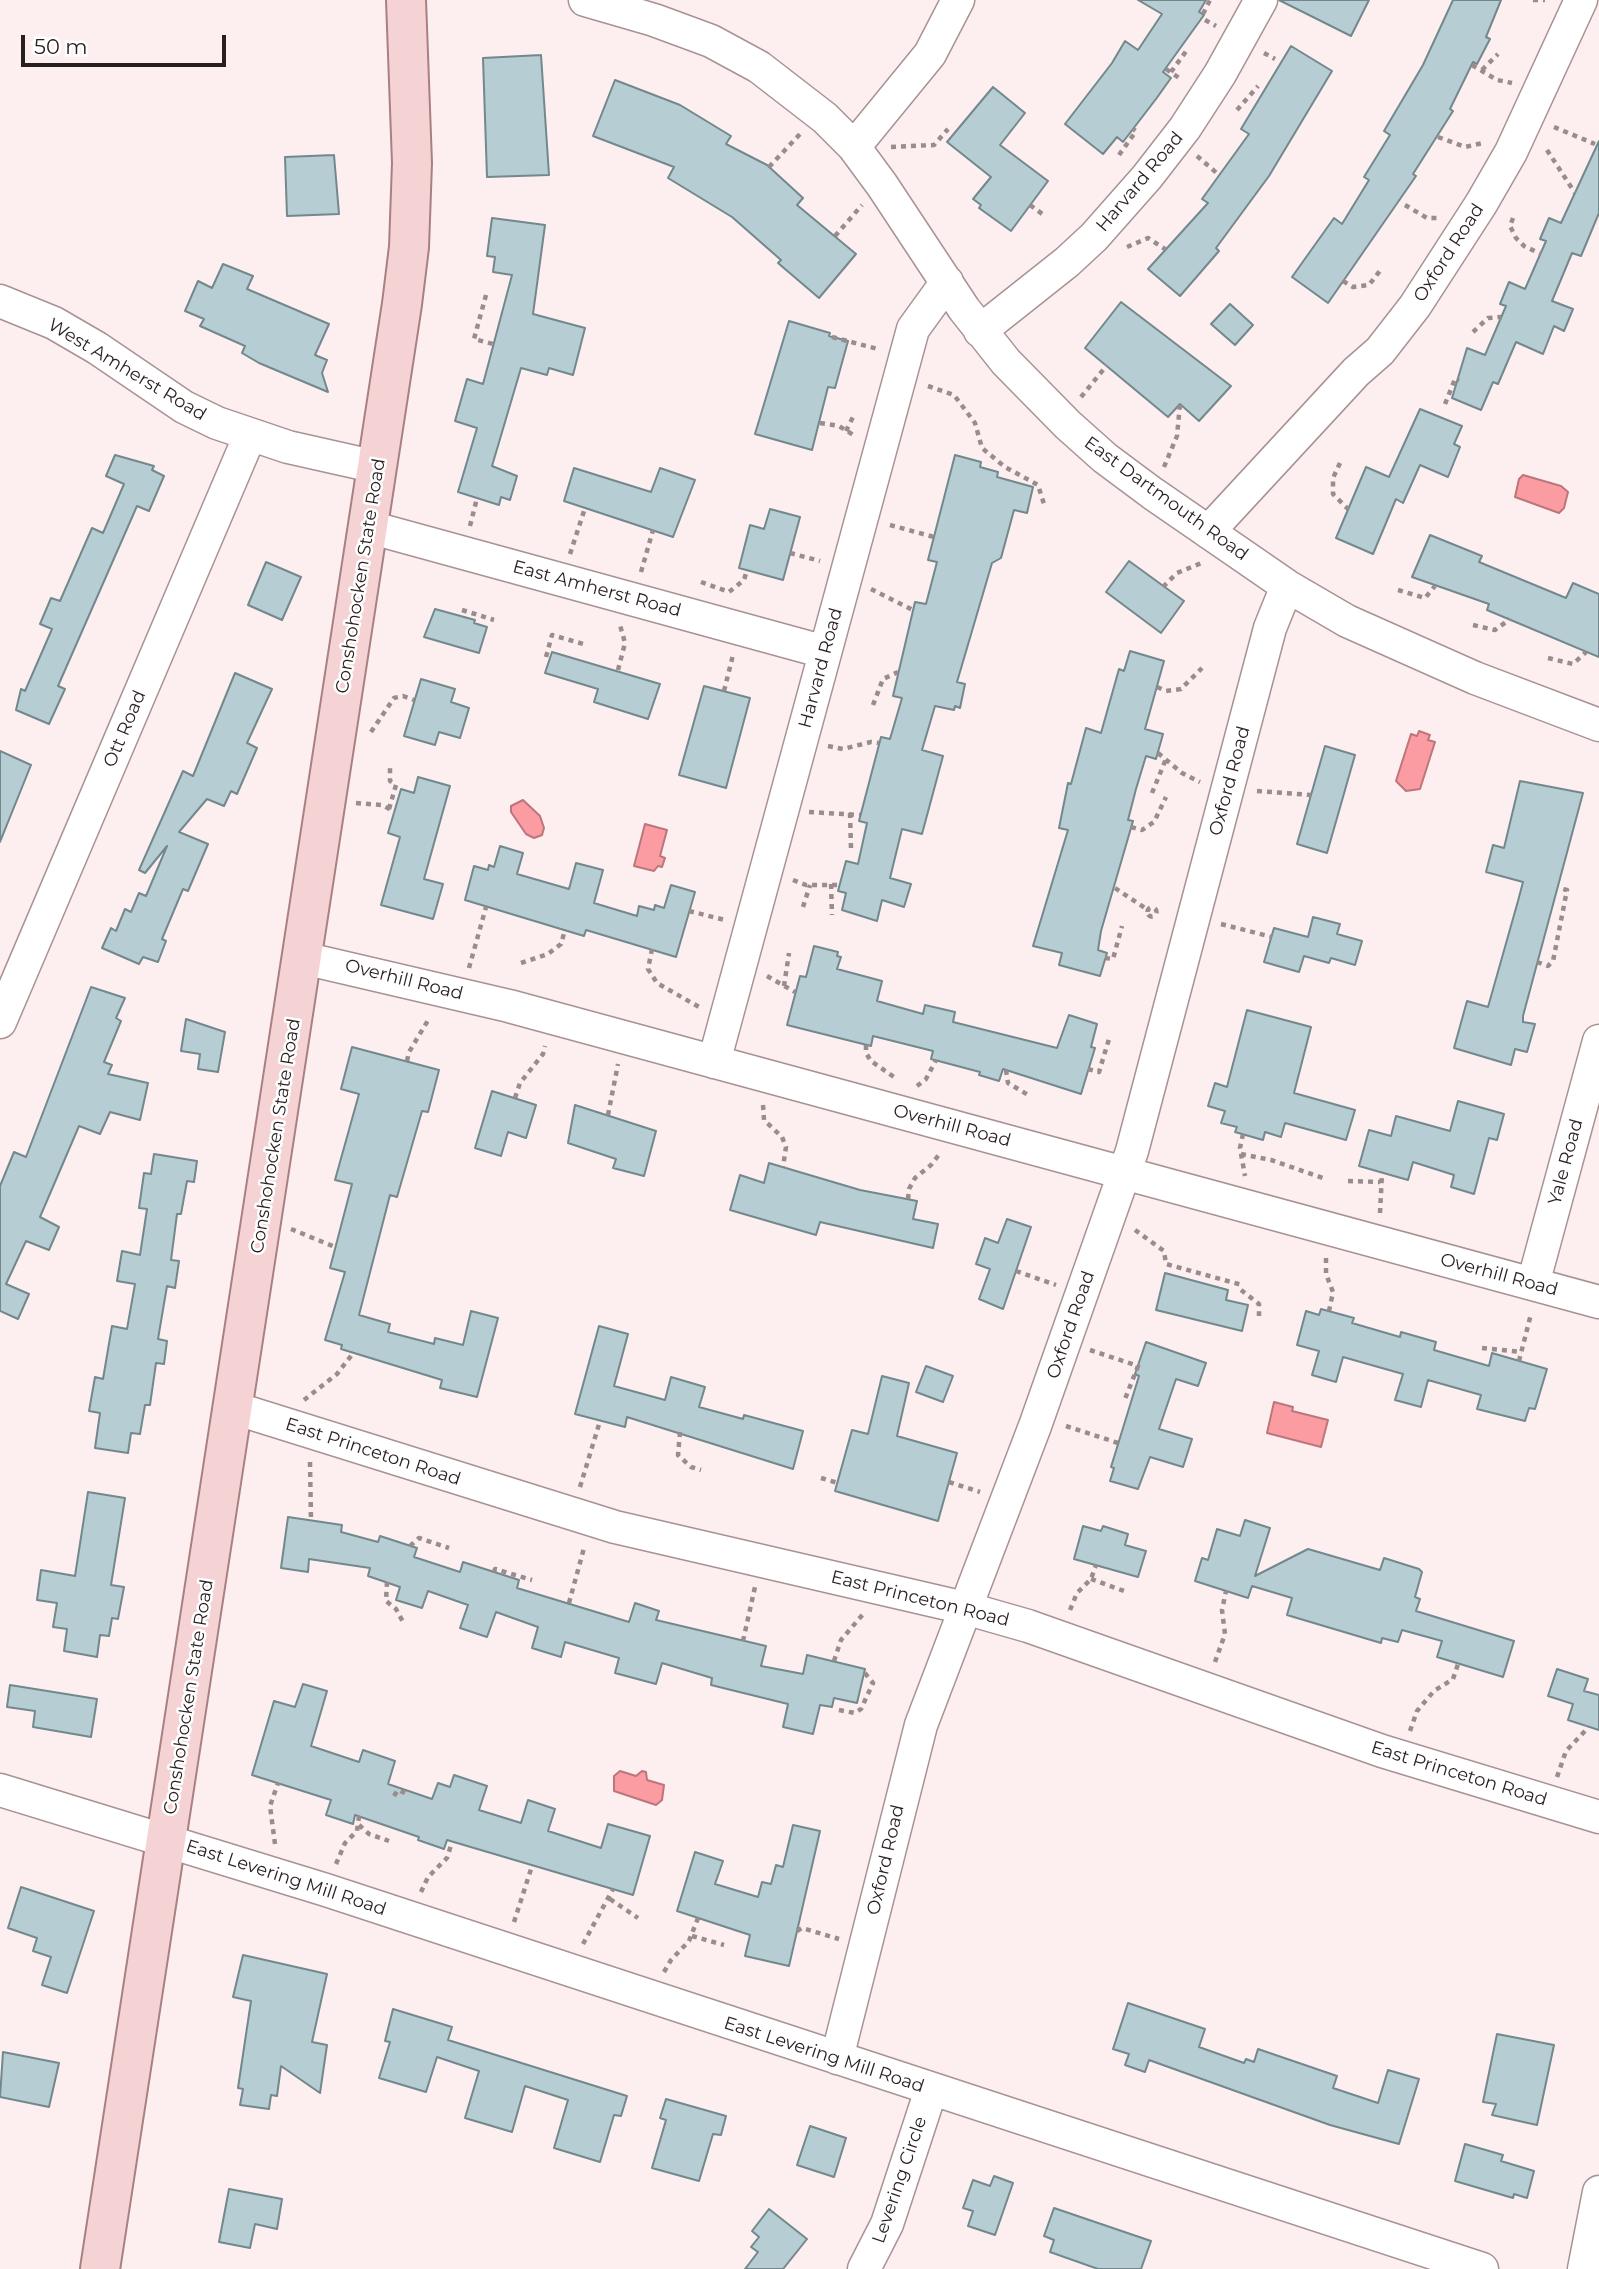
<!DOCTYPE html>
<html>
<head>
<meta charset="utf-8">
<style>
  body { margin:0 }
  #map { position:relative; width:1599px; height:2269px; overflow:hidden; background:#fdeeef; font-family:Montserrat,sans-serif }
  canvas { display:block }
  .scale { position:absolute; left:21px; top:35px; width:205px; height:32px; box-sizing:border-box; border:4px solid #281f1f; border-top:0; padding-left:9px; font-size:21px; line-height:24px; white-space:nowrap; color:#281f1f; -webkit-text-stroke:5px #fff; paint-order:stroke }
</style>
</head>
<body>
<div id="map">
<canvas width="1599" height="2269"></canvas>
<div class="scale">50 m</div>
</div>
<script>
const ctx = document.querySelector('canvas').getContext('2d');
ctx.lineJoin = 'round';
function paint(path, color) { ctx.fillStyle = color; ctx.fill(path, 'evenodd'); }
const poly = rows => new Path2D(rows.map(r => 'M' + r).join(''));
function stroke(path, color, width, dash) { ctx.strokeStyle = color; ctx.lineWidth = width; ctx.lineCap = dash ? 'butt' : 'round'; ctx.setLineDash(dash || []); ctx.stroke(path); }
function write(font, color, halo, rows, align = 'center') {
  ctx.font = font + ' Montserrat,sans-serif'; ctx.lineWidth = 5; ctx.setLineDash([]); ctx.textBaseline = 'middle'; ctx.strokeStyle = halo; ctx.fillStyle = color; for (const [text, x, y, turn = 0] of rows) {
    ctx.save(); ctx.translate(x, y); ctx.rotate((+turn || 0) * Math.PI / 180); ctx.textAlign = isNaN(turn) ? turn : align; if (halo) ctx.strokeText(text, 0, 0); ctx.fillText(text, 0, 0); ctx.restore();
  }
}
const water = poly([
  [1523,475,1561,486,1568,492,1564,508,1559,513,1515,497,1519,479,1523,475],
  [1419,731,1430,735,1428,740,1435,742,1420,789,1406,791,1396,781,1411,734,1417,736,1419,731],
  [523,800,540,816,544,828,542,835,534,838,526,834,511,812,511,806,523,800],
  [645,824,667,830,660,856,665,858,662,867,658,866,654,871,634,866,645,824],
  [1274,1402,1293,1407,1292,1411,1328,1420,1321,1447,1267,1433,1274,1402],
  [620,1771,636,1776,642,1771,646,1772,647,1780,664,1785,662,1800,656,1805,614,1791,614,1776,620,1771]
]);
const building = poly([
  [1138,0,1206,0,1199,12,1204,15,1163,72,1171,78,1156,99,1123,142,1117,137,1103,154,1065,124,1112,63,1125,41,1138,50,1162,14,1138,0],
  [1279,0,1369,0,1351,36,1279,0],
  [1453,0,1501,0,1486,37,1490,39,1477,64,1473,62,1450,109,1453,111,1413,174,1416,176,1328,303,1292,277,1334,218,1342,224,1369,180,1364,177,1390,135,1384,131,1423,65,1453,0],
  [1291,46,1332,71,1269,176,1216,248,1219,251,1180,296,1148,269,1208,203,1202,199,1249,134,1241,129,1291,46],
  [541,55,549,175,487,177,483,58,541,55],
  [615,80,680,105,731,136,726,144,767,165,803,198,797,205,856,254,819,298,778,263,781,260,732,217,668,178,674,167,593,136,615,80],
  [993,87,1025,113,1000,145,1048,181,1011,231,979,208,981,205,973,199,991,177,947,142,993,87],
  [1599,141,1599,213,1581,256,1572,253,1552,301,1573,309,1564,331,1554,326,1543,354,1516,342,1498,384,1493,382,1481,410,1452,398,1467,348,1485,355,1506,306,1500,304,1509,282,1525,289,1546,241,1540,239,1549,218,1561,223,1599,141],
  [334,155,339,214,287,216,285,157,334,155],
  [492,218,545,225,533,314,585,328,573,375,549,368,547,375,521,368,492,466,517,476,510,500,501,497,499,505,458,492,477,428,455,421,467,379,483,384,512,275,493,272,495,257,487,256,492,218],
  [223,264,253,276,247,289,329,324,315,355,327,360,322,373,328,392,259,363,242,353,245,346,200,326,204,319,185,311,198,281,212,288,223,264],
  [1121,302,1231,386,1199,421,1180,404,1168,417,1085,348,1121,302],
  [1230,304,1253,325,1235,345,1211,324,1230,304],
  [789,321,830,333,829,336,848,341,835,388,828,387,812,450,755,434,789,321],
  [1420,409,1462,426,1454,444,1460,447,1448,477,1420,465,1403,503,1396,499,1373,554,1336,538,1366,467,1389,477,1420,409],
  [115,455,154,466,152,470,164,476,149,511,137,506,58,686,65,689,49,724,16,710,21,689,25,691,52,629,40,624,51,598,60,601,92,528,103,533,124,484,106,476,115,455],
  [955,455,981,462,980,467,998,472,997,477,1033,487,1027,513,1014,510,1001,558,992,563,957,682,965,684,960,708,955,706,954,710,935,706,922,750,943,756,922,834,902,829,890,878,911,884,904,907,882,900,877,921,842,910,846,893,838,891,846,861,858,864,867,823,859,821,881,737,890,739,902,698,893,696,915,602,926,604,937,562,928,560,955,455],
  [574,468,651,492,660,468,695,480,673,537,564,501,574,468],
  [770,509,800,517,783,580,739,568,750,525,764,529,770,509],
  [1430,535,1482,556,1479,562,1566,598,1573,583,1599,594,1599,657,1487,610,1489,604,1412,577,1430,535],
  [1129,561,1184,601,1161,633,1106,592,1129,561],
  [266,562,301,577,282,620,248,605,266,562],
  [435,609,475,620,474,623,487,627,479,653,424,637,435,609],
  [1130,651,1164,661,1145,729,1163,734,1156,759,1146,756,1136,789,1128,820,1133,821,1101,931,1098,950,1107,953,1100,976,1059,965,1062,953,1033,946,1068,830,1059,828,1068,783,1071,784,1086,728,1101,733,1119,669,1124,671,1130,651],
  [552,652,660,684,648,719,594,702,598,689,545,673,552,652],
  [235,673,272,689,247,743,257,748,237,794,231,791,224,806,207,799,179,832,208,844,188,891,183,889,162,939,166,941,158,962,143,957,139,964,102,948,111,928,116,931,125,909,131,912,139,893,146,896,167,846,145,873,139,870,183,771,193,776,235,673],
  [421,679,455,689,451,702,469,708,460,738,439,732,435,745,404,736,421,679],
  [704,686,750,698,726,788,679,775,704,686],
  [1325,746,1355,755,1327,853,1297,844,1325,746],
  [0,751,31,765,0,842,0,751],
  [418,777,450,786,424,879,443,884,433,919,381,905,400,837,388,833,401,789,414,793,418,777],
  [1520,781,1583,793,1523,1016,1523,1022,1535,1024,1527,1052,1515,1049,1511,1065,1454,1048,1467,1001,1488,1007,1518,901,1523,882,1486,872,1493,845,1504,848,1520,781],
  [500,846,523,853,517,874,569,889,576,863,603,870,594,903,637,916,639,906,654,910,655,905,664,908,671,885,695,892,676,957,586,930,584,936,465,900,474,866,488,870,489,865,494,867,500,846],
  [1313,917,1340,924,1337,934,1362,941,1355,965,1331,958,1329,963,1304,956,1299,972,1264,962,1274,928,1308,937,1313,917],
  [814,946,838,952,837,956,841,957,837,969,882,981,877,1001,923,1014,925,1005,955,1012,953,1022,1057,1048,1069,1015,1097,1024,1091,1047,1095,1048,1081,1094,1003,1069,999,1081,979,1075,980,1072,931,1059,933,1051,873,1036,871,1046,787,1025,800,976,806,977,814,946],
  [91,987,125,998,116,1018,121,1021,104,1062,112,1065,108,1074,148,1083,140,1120,110,1112,100,1134,79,1126,40,1217,59,1227,49,1250,26,1241,6,1284,29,1294,18,1319,0,1311,0,1186,14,1152,26,1157,91,987],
  [1247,1010,1311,1027,1294,1093,1355,1110,1346,1140,1285,1123,1281,1137,1265,1132,1263,1140,1235,1132,1237,1127,1221,1123,1225,1111,1208,1106,1215,1083,1227,1087,1247,1010],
  [186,1019,225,1032,218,1072,198,1069,200,1054,181,1051,186,1019],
  [352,1047,439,1070,428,1112,422,1111,397,1197,390,1195,359,1315,390,1324,388,1332,434,1344,435,1338,463,1345,471,1311,498,1318,477,1397,440,1388,442,1380,341,1349,342,1345,325,1340,345,1272,330,1268,352,1184,335,1180,359,1094,341,1089,352,1047],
  [492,1091,536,1105,526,1138,508,1132,501,1156,475,1148,492,1091],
  [1458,1101,1504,1114,1497,1140,1489,1138,1474,1194,1451,1187,1454,1175,1413,1162,1408,1180,1359,1166,1369,1130,1391,1136,1396,1116,1450,1131,1458,1101],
  [575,1105,656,1131,644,1176,613,1168,616,1159,568,1143,575,1105],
  [154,1154,197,1161,194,1182,187,1181,181,1214,177,1214,171,1260,179,1261,175,1288,167,1286,158,1339,167,1341,164,1364,156,1363,150,1405,145,1405,140,1434,131,1433,128,1453,95,1448,100,1413,89,1411,95,1377,103,1379,112,1326,127,1329,135,1284,117,1281,122,1251,140,1255,147,1209,139,1208,144,1173,151,1174,154,1154],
  [769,1163,860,1190,917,1201,913,1219,938,1224,933,1248,820,1222,816,1235,730,1210,740,1175,764,1183,769,1163],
  [1007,1219,1031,1227,1003,1309,979,1299,990,1269,976,1264,985,1238,998,1243,1007,1219],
  [1165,1273,1228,1290,1226,1300,1248,1305,1242,1331,1156,1310,1165,1273],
  [1321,1309,1354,1318,1352,1323,1400,1337,1401,1332,1436,1342,1434,1350,1489,1366,1492,1353,1547,1369,1535,1409,1529,1408,1525,1421,1477,1409,1481,1395,1428,1380,1421,1407,1395,1400,1403,1374,1343,1357,1336,1382,1312,1375,1319,1351,1297,1345,1306,1311,1319,1315,1321,1309],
  [599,1326,628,1334,614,1386,665,1400,671,1377,705,1387,699,1407,743,1419,744,1415,803,1431,793,1469,627,1417,625,1427,575,1414,599,1326],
  [1146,1342,1206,1363,1198,1386,1176,1379,1159,1429,1192,1439,1183,1467,1150,1457,1138,1489,1110,1481,1114,1468,1111,1467,1139,1376,1135,1374,1146,1342],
  [926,1366,953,1376,943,1402,916,1392,926,1366],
  [882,1376,909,1383,897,1436,957,1453,938,1521,835,1491,852,1430,868,1434,882,1376],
  [88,1492,125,1498,111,1585,124,1587,118,1619,112,1618,109,1636,100,1635,97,1657,64,1651,67,1629,53,1627,57,1603,37,1600,41,1570,75,1576,88,1492],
  [288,1517,342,1525,341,1532,378,1542,380,1536,417,1548,414,1557,460,1572,463,1562,519,1580,517,1588,629,1622,635,1603,659,1611,656,1620,766,1646,761,1666,803,1674,807,1655,865,1669,857,1703,834,1698,832,1707,820,1705,813,1734,783,1727,788,1704,711,1685,712,1678,662,1663,656,1684,615,1673,619,1658,565,1642,561,1657,532,1648,538,1627,496,1612,487,1637,460,1628,468,1605,428,1591,422,1608,396,1600,400,1587,368,1576,370,1568,309,1559,308,1572,281,1568,288,1517],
  [1245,1520,1270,1528,1255,1576,1308,1549,1380,1570,1384,1558,1419,1569,1422,1572,1415,1597,1420,1599,1416,1611,1514,1641,1503,1677,1437,1657,1442,1641,1402,1630,1398,1642,1382,1638,1381,1643,1287,1615,1292,1598,1252,1586,1248,1598,1195,1581,1202,1558,1208,1560,1217,1529,1240,1536,1245,1520],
  [1083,1526,1101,1531,1103,1526,1128,1534,1125,1545,1146,1551,1138,1577,1074,1559,1083,1526],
  [1557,1669,1588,1679,1584,1691,1599,1695,1599,1730,1568,1720,1573,1704,1548,1696,1557,1669],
  [303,1684,327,1691,311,1746,359,1762,363,1750,395,1761,388,1784,432,1799,438,1783,450,1787,454,1775,487,1786,479,1810,521,1823,528,1800,555,1809,548,1831,601,1848,608,1824,650,1836,633,1895,447,1840,444,1849,418,1840,419,1837,355,1815,353,1824,326,1815,331,1800,252,1775,274,1701,295,1707,303,1684],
  [10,1685,97,1699,91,1737,33,1727,35,1711,7,1707,10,1685],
  [793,1825,820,1831,789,1966,745,1956,750,1935,677,1911,695,1852,723,1861,715,1884,758,1897,762,1882,771,1884,776,1865,783,1867,793,1825],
  [21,1887,94,1911,67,1993,42,1985,51,1957,33,1951,37,1938,8,1928,21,1887],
  [243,1955,327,1974,312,2042,327,2045,320,2093,281,2066,277,2096,271,2095,269,2109,240,2105,243,2089,238,2088,251,2001,233,1997,243,1955],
  [1128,2003,1205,2029,1199,2047,1244,2063,1246,2059,1254,2062,1258,2049,1337,2076,1333,2088,1378,2103,1388,2070,1419,2079,1399,2144,1330,2125,1149,2060,1145,2072,1125,2065,1129,2054,1113,2049,1128,2003],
  [393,2009,452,2027,448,2040,627,2096,621,2116,614,2115,600,2162,554,2148,568,2100,525,2086,512,2132,465,2118,479,2071,437,2057,426,2092,379,2078,390,2042,385,2041,393,2009],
  [1497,2034,1554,2045,1537,2125,1492,2115,1496,2104,1483,2102,1497,2034],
  [3,2052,59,2063,49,2107,0,2097,3,2052],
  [666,2099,726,2116,721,2135,713,2134,699,2181,652,2168,666,2120,660,2118,666,2099],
  [810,2126,846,2138,834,2177,797,2165,810,2126],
  [1465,2144,1503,2155,1501,2161,1534,2171,1527,2198,1514,2194,1513,2198,1455,2181,1465,2144],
  [994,2176,1013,2183,995,2235,968,2226,973,2211,963,2208,973,2180,990,2186,994,2176],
  [229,2189,282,2199,277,2229,255,2224,250,2248,219,2242,229,2189],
  [1054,2208,1151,2241,1141,2269,1098,2269,1050,2252,1054,2240,1044,2236,1054,2208],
  [769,2209,807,2239,783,2269,745,2269,758,2252,751,2247,759,2237,752,2231,769,2209]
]);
const path = poly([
  [1533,0,1545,0],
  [1203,14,1210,0],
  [1205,20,1216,26],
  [1264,53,1275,59],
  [1472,65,1497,80,1512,83],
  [1166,69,1182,80],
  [1482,70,1498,54],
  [1171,72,1187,50],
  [1237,110,1258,86],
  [1554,127,1595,144],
  [1438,137,1465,147,1483,143],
  [891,147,934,145,948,129],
  [1547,150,1575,193],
  [1119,155,1136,131,1133,129],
  [1197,156,1219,175],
  [769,167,800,134],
  [1030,205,1045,216],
  [1405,205,1427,218,1439,218],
  [1513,218,1510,226,1516,238,1524,246,1541,254],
  [835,236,862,205],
  [1127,247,1148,238,1165,249],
  [1343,281,1353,287,1369,285,1382,268],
  [486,295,474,339,493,344],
  [1473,332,1488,318,1501,317],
  [832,337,878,349],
  [928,386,954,395,975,423,982,448,1005,467,1038,485,1044,504],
  [1081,397,1107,365],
  [1445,404,1455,379,1459,381],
  [820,423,839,426,855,436],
  [846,431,855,413],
  [1340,463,1333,478,1333,494,1348,509],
  [1164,467,1177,436,1180,404],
  [890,525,934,537],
  [470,526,477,498],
  [790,553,820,561],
  [570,554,585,508],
  [641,572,653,530],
  [701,582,729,592,744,580,747,570],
  [1163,587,1177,573,1204,562],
  [871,589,913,610],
  [1398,590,1425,598,1435,586],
  [462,610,494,620],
  [1473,625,1495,630,1510,619],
  [546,657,552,635,587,645],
  [1548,658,1573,664,1586,652],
  [618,670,625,643,620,625],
  [1157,687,1166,691,1181,689,1202,668],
  [724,691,733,655],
  [873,705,883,679,898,672],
  [371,732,394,698,403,696,414,700],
  [828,746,843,749,871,742,879,743],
  [1158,753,1182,773,1200,782],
  [1257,791,1311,795],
  [1152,793,1166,759],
  [356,803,382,805,395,812],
  [389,809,396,785,390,781,390,768],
  [809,812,860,815],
  [850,813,851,848],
  [1131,827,1142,830,1154,822,1166,797],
  [793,880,806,885,840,885],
  [831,884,832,915],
  [1115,888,1148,910],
  [803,907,810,885],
  '1147.5 912a4.5 4.5 0 1 1 9 0a4.5 4.5 0 1 1-9 0Z',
  [689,911,725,920],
  [1221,924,1272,937],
  [652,949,648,969,657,983,699,1007],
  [1105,958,1113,959,1122,926],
  [1537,962,1548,966,1553,961,1567,890,1559,888],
  [521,963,548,954,561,944,565,930],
  [469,968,486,907],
  [767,976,795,992],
  [784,986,789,953],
  [866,1045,866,1053,871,1061,894,1077],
  [407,1061,409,1052,430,1017],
  [1088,1069,1099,1072,1109,1039],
  [1006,1070,1008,1083,1030,1096],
  [917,1086,926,1079,936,1060],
  [515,1098,520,1083,543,1054,545,1046],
  [763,1105,764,1120,782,1137,786,1147,783,1167],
  [608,1115,618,1064],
  [1243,1134,1240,1148,1245,1176],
  [1241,1154,1271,1160,1323,1178],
  [1348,1181,1380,1182],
  [908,1199,909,1189,915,1178,931,1165,941,1152],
  [1380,1213,1382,1173],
  [291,1229,335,1247],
  [1135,1230,1164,1251,1166,1264,1242,1285],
  [1326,1258,1326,1274,1333,1292,1329,1311],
  [1016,1271,1056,1285],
  [1241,1290,1259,1304,1259,1316],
  [1482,1348,1522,1352],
  [1090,1350,1138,1366,1125,1399],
  [1519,1361,1531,1314],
  [304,1400,337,1374,354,1352],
  [1066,1426,1118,1443],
  [680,1432,678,1455,691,1467,701,1470],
  [310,1462,311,1520],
  [821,1478,838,1483],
  [949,1482,980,1492],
  [580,1487,600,1421],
  [410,1546,419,1538,449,1548],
  [494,1572,495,1569,532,1580],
  [1091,1579,1124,1591],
  [387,1582,386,1601,396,1609,403,1622],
  [569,1603,584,1548],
  [1070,1610,1077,1593,1091,1579,1096,1565],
  [743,1641,755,1587],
  [834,1661,841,1640,864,1613],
  [1215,1662,1225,1634,1222,1610,1226,1591],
  [839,1710,855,1713,861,1709,873,1683,864,1672],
  [1410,1731,1417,1711,1434,1691,1453,1679,1458,1664],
  [1557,1777,1566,1751,1585,1731,1586,1725],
  [394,1796,398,1790,405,1793],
  [359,1825,369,1834,389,1841],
  [275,1844,270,1806,278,1783],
  [336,1864,345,1843,357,1831,359,1816],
  [421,1892,428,1877,447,1858,452,1842],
  [610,1899,638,1918],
  [514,1922,532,1866],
  [797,1931,802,1928,839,1939],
  [692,1936,724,1945],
  [583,1944,613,1889],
  [664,1972,671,1960,689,1941,698,1918]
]);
const minor = poly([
  [585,0,654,20,711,41,759,67,825,118,854,147,882,185,964,309,1006,362,1068,425,1105,458,1152,493,1287,586,1347,621,1475,678,1599,725],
  [854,147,930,54,958,0],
  [0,301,54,323,97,348,184,407,217,423,288,447,377,467],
  [980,331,1067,262,1094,237,1147,177,1185,128,1220,74,1261,0],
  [369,527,825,652],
  [1208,532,1356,372,1380,351,1415,306,1481,204,1511,152,1581,0],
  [303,958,509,1006,1599,1302],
  [0,1022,250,435],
  [714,1062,913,329,947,282],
  [1533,1284,1599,1041],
  [234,1408,615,1527,965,1608,1028,1626,1382,1751,1599,1817],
  [0,1790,326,1890,1482,2269],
  [837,2058,921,1725,1035,1426,1132,1151,1270,628,1287,586],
  [864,2269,887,2224,931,2090],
  [1584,2269,1599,2192]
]);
const major = poly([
  [100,2269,402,304,409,247,412,163,406,0]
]);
const streetNames = [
  ["Harvard Road",1140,182,-50],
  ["Oxford Road",1449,253,-57],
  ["West Amherst Road",127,370,31],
  ["East Dartmouth Road",1166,499,36],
  ["Conshohocken State Road",361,576,-81],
  ["East Amherst Road",597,589,15],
  ["Harvard Road",821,668,-75],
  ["Ott Road",125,729,-67],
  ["Oxford Road",1230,781,-75],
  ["Overhill Road",404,980,14],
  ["Overhill Road",952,1126,15],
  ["Conshohocken State Road",276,1136,-81],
  ["Yale Road",1566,1162,-75],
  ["Overhill Road",1499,1275,15],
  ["Oxford Road",1071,1325,-71],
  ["East Princeton Road",373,1452,18],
  ["East Princeton Road",920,1599,14],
  ["Conshohocken State Road",189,1697,-81],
  ["East Princeton Road",1459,1774,17],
  ["Oxford Road",886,1860,-77],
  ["East Levering Mill Road",286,1878,18],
  ["East Levering Mill Road",824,2055,18],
  ["Levering Circle",900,2180,-71]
];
paint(water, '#fb9ca3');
stroke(water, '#bc767b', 2);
paint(building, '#b6ced3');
stroke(building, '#72888c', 2);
stroke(minor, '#a89293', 35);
stroke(major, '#a98082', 42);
stroke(path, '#998c8d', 4.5, [5, 5]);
stroke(minor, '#fff', 32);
stroke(major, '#f5d3d4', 38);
write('18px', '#281f1f', '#fff', streetNames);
</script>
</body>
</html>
